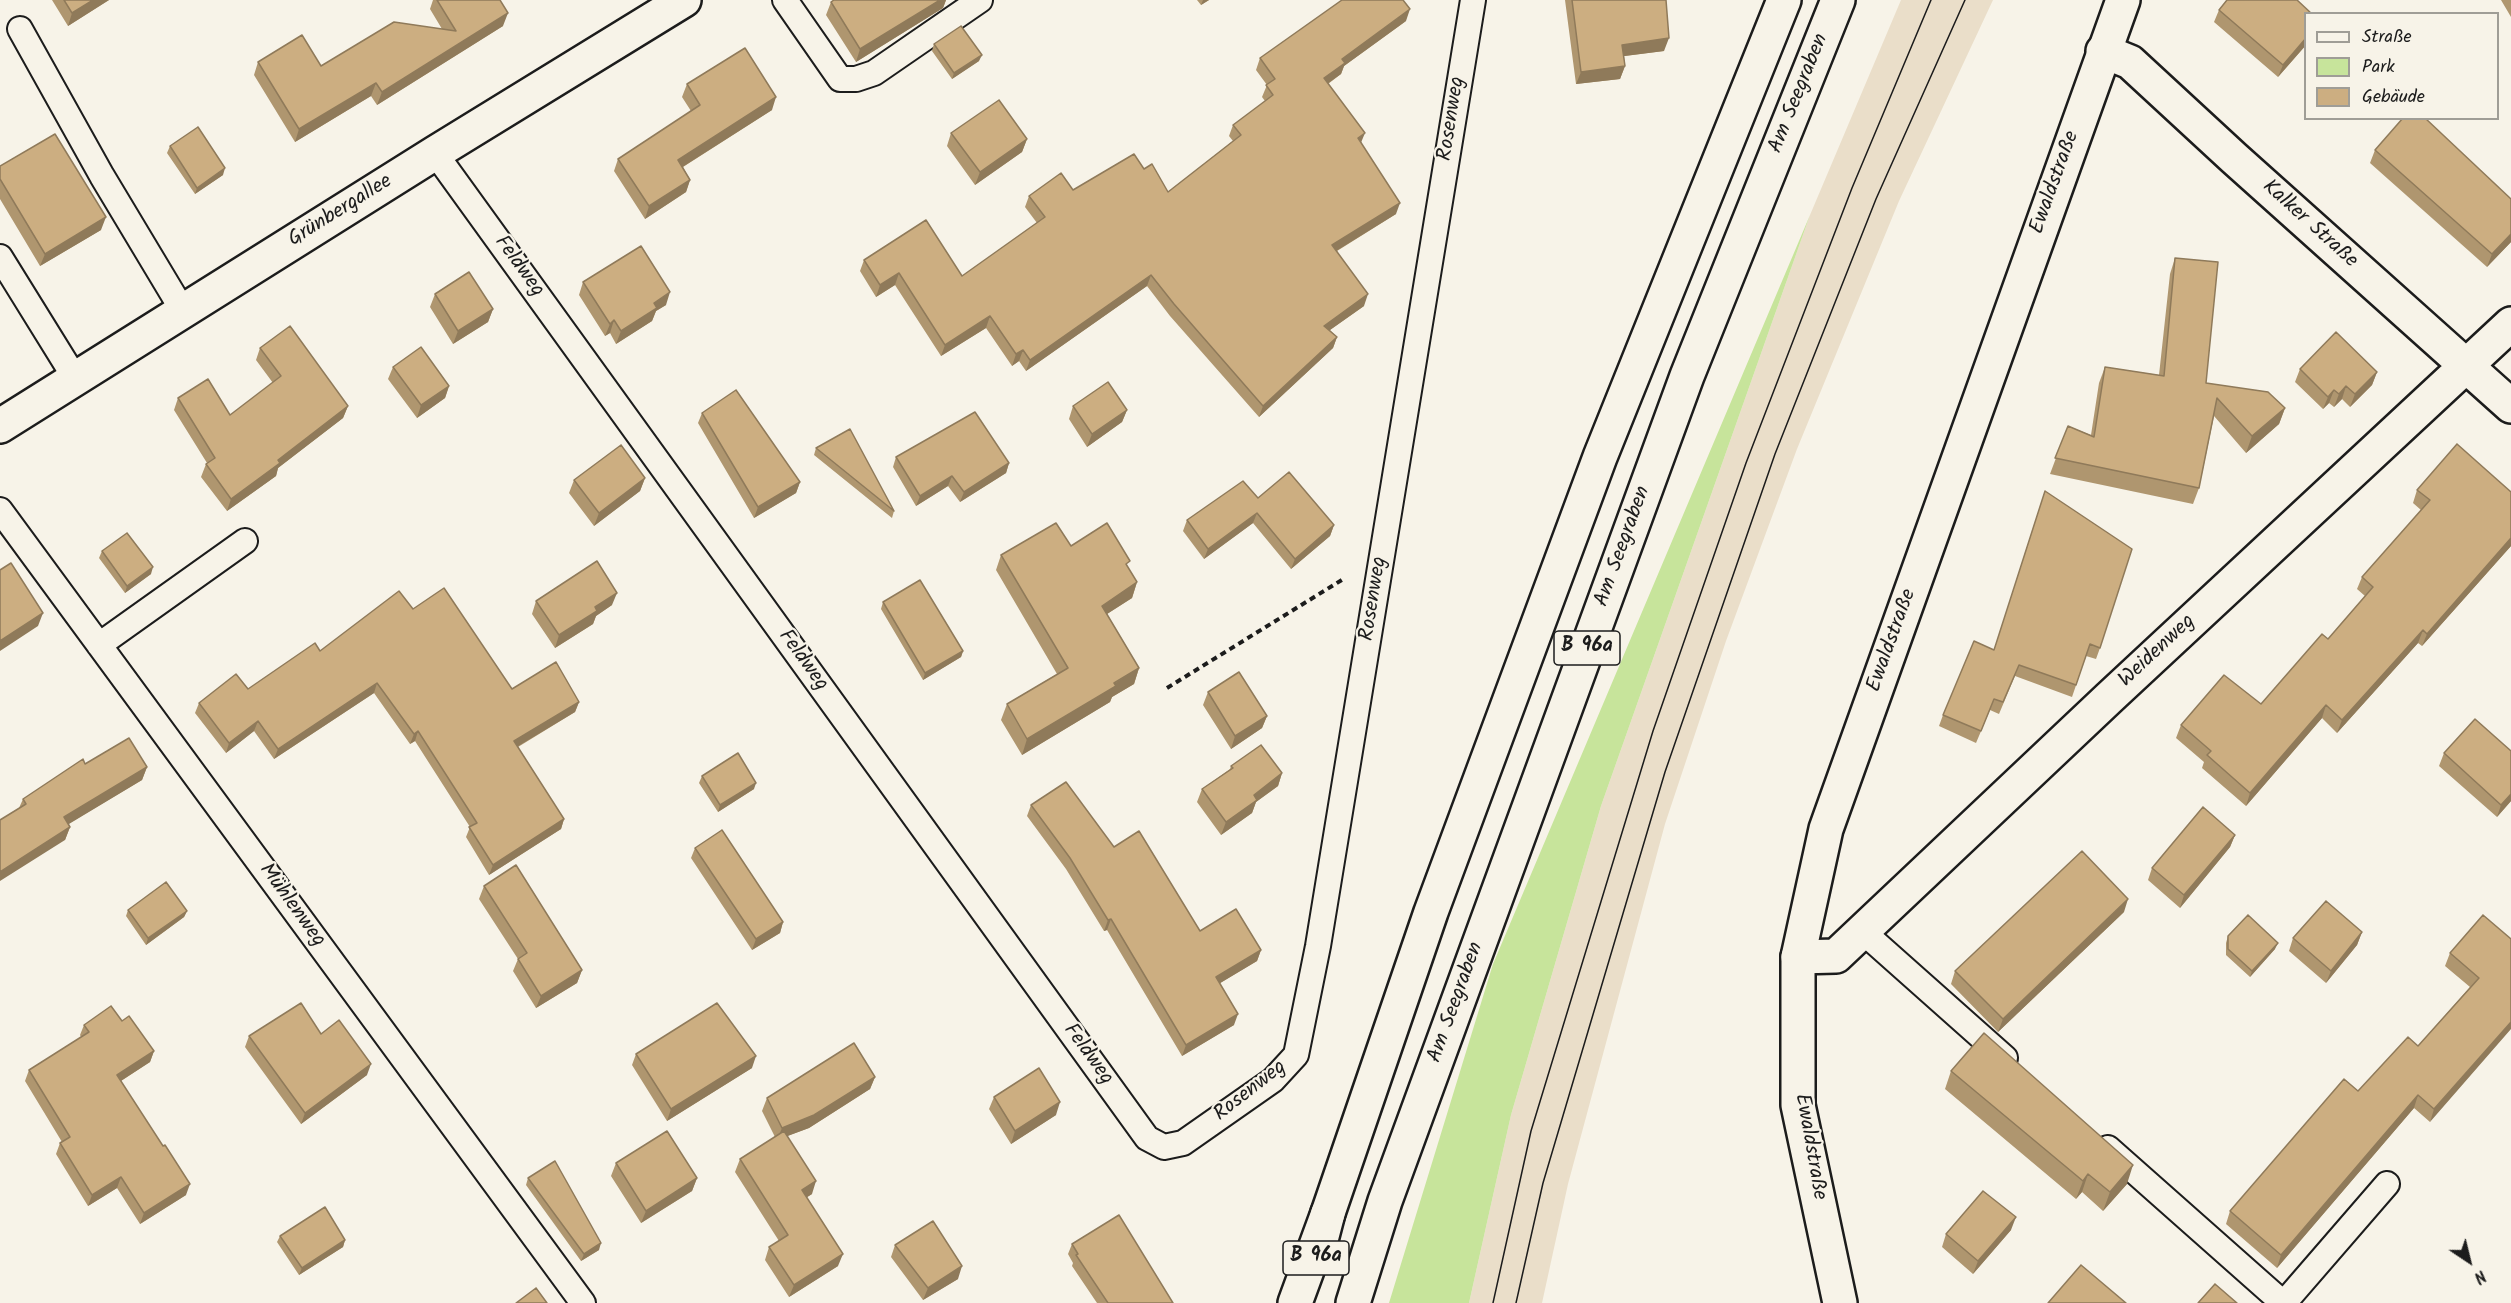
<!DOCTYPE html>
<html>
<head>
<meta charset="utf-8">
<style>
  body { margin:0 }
  #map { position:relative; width:2511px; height:1303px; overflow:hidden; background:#f7f3e8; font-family:Kalam,sans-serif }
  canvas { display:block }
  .legend { position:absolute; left:2304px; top:12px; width:195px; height:108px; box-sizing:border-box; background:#f7f3e8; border:2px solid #9f9d96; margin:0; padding:8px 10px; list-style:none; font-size:18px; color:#1c1c1c }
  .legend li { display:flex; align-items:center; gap:12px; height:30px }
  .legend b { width:30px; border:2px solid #9f9d96 }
  .north { position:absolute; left:2439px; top:1231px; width:60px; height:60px; -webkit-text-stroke:4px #f7f3e8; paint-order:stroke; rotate:145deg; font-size:16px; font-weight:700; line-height:24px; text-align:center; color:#1c1c1c }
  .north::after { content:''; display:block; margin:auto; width:21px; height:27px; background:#1c1c1c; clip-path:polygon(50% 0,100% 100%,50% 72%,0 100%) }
</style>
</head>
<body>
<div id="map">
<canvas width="2511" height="1303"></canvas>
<ul class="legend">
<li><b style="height:8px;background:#f7f3e8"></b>Straße</li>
<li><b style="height:16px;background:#c7e49b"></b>Park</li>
<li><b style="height:16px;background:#ccae81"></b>Gebäude</li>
</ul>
<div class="north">N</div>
</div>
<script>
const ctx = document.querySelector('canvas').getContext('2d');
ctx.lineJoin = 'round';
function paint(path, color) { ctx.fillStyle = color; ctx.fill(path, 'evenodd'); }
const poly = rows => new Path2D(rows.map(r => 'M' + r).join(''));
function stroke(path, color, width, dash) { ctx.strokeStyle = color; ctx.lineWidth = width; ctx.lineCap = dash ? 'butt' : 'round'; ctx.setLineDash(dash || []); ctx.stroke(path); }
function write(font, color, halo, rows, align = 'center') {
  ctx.font = font + ' Kalam,sans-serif'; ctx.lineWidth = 4.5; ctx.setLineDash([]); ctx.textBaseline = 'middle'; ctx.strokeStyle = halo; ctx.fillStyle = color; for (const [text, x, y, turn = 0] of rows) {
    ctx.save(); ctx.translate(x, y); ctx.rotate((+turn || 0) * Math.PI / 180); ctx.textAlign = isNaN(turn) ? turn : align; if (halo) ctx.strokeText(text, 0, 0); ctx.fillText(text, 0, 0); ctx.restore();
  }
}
const built = poly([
  [1901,0,1993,0,1899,201,1797,449,1726,641,1665,824,1568,1184,1542,1303,1469,1303,1511,1115,1601,806,1810,215]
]);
const green = poly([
  [1810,215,1601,806,1511,1115,1469,1303,1389,1303,1493,964]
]);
const path = poly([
  [1167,688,1345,578]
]);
const service = poly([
  [785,0,840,79,856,79,874,73,980,0],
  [20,29,102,176,183,311],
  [435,153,1147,1138,1164,1147,1183,1143,1273,1080,1296,1055,1318,946,1473,0],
  [0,257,75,378],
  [0,510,583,1303],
  [99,645,245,541],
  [1861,930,2005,1058],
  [2108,1148,2283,1303],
  [2284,1303,2387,1184]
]);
const minor = poly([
  [2103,51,2130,62,2234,158,2511,406],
  [1798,957,1836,956,2109,698,2511,324]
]);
const tertiary = poly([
  [0,426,435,153,684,0],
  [1840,1303,1798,1105,1798,957,1826,829,2123,0]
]);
const primary = poly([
  [1321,1240,1328,1213,1431,912,1600,457,1784,0],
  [1353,1303,1385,1201,1687,376,1838,0]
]);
const motorway = poly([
  [1295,1303,1328,1213]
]);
const tram = poly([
  [1493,1303,1531,1131,1653,731,1746,463,1852,188,1931,0],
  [1516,1303,1543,1183,1665,772,1775,454,1876,199,1965,0]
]);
const wall = poly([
  [52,0,109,0,68,26],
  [433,0,500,0,503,26,377,105,371,96,295,142,254,75,258,62,321,66,442,29,430,9],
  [834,0,946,0,943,8,856,62,826,15,831,2],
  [1197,0,1209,0,1201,5],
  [1565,0,1666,0,1664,51,1624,56,1625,66,1620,79,1576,84],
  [2501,0,2511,0,2511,17],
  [2219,10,2306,14,2306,45,2278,77,2214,22],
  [1406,21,1344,66,1341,74,1328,84,1361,142,1396,214,1337,251,1364,306,1330,330,1337,337,1333,348,1259,417,1170,316,1147,286,1026,371,1019,361,1012,366,986,328,941,356,895,285,876,297,860,271,864,260,962,276,1037,223,1025,207,1029,196,1073,190,1144,169,1168,192,1233,141,1229,136,1233,125,1265,101,1262,97,1267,85,1256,70,1260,58],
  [934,44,979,61,952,79,932,51],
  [687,84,772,110,683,167,690,180,686,192,645,219,614,171,618,159,691,111,682,97],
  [951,133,1027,139,1022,152,975,185,947,146],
  [170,146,223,175,195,194,167,153],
  [2375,150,2511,242,2487,267,2370,163],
  [0,166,101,230,40,266,0,199],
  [2175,258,2206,383,2285,408,2279,424,2246,453,2214,416,2199,488,2193,504,2050,474,2068,426,2091,435,2099,383,2105,367,2159,375,2170,274],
  [583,282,666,305,656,311,652,321,616,344,610,333,605,336,579,295],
  [435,294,493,309,488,322,453,344,430,307],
  [260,348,348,406,343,418,278,468,276,476,227,511,201,477,206,464,207,463,174,410,178,398,230,415,273,383,256,360],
  [393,367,449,386,445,398,417,418,388,379],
  [2300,369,2377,372,2372,385,2350,407,2342,399,2334,407,2329,403,2323,409,2295,382],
  [1073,406,1127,410,1122,422,1087,447,1069,419],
  [702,413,800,482,796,493,754,518,698,423],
  [816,448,894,511,892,518,814,455],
  [896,457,1009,463,1006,473,960,502,948,486,916,506,893,467],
  [645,478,640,491,594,526,569,493,574,480],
  [2417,490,2511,492,2511,546,2422,646,2418,643,2337,733,2322,718,2246,806,2202,768,2204,762,2176,738,2181,725,2261,704,2328,639,2365,596,2357,589,2362,577,2421,510,2413,503],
  [1258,498,1334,525,1330,536,1291,569,1253,523,1204,559,1183,531,1187,520],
  [2041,503,2100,648,2096,659,2086,656,2072,697,2015,676,1999,714,1990,710,1976,743,1939,726,1943,715,1994,650],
  [1071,546,1128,568,1137,582,1132,598,1107,614,1139,668,1134,684,1112,697,1110,702,1022,755,1001,720,1007,704,1057,674,996,570,1001,555],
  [102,551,151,574,125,593,99,558],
  [536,601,612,605,596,616,593,624,555,648,532,614],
  [883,602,963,651,961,657,923,680,881,609],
  [413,609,512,689,579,702,575,712,518,747,564,819,561,829,489,875,466,837,470,827,415,741,410,744,374,693,274,759,254,731,226,753,195,713,199,703,248,689,320,651],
  [1208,692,1267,716,1262,728,1231,749,1203,705],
  [2511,751,2511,801,2497,817,2439,766,2444,753],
  [85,764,147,767,142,780,68,824,70,827,65,840,19,808,23,799],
  [1231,766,1282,773,1278,786,1256,802,1252,813,1221,835,1197,802,1202,789,1230,769],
  [702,776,754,789,718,812,699,783],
  [1031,805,1114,847,1200,931,1261,950,1257,961,1220,983,1234,1025,1182,1056,1107,930,1104,931,1066,869,1027,816],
  [2235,835,2230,847,2180,908,2148,880,2152,868],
  [695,848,783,922,780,933,752,950,691,858],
  [484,886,582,970,577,983,536,1008,513,971,518,959,479,899],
  [128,910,187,911,184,917,146,945,126,916],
  [2124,912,1998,1032,1951,984,1955,971],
  [2362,932,2357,945,2326,983,2289,951,2293,938],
  [2228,936,2275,949,2250,977,2226,955,2226,943],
  [2511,939,2430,1122,2414,1108,2277,1268,2226,1224,2230,1211,2358,1091,2418,1046,2470,987,2445,966,2450,953],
  [122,1021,154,1051,150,1062,121,1081,186,1195,140,1224,117,1188,88,1206,56,1154,60,1143,62,1142,25,1081,29,1070,81,1037,80,1035,84,1025],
  [321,1034,367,1075,301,1124,245,1047,249,1036],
  [636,1054,752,1068,667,1121,632,1065],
  [1951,1071,2127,1184,2103,1211,2082,1192,2076,1199,1945,1089],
  [875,1077,870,1089,809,1128,787,1136,812,1194,807,1197,838,1266,789,1297,765,1260,769,1247,779,1241,735,1172,740,1159,775,1137,762,1111,767,1098],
  [994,1097,1056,1115,1011,1144,989,1109],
  [616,1163,697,1178,692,1191,641,1223,611,1176],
  [528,1178,599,1250,581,1261,526,1185],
  [2011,1230,1973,1274,1942,1247,1946,1234],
  [280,1236,345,1240,343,1247,299,1275,277,1242],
  [1072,1244,1173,1303,1097,1303,1072,1266,1073,1263,1068,1254],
  [895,1245,958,1279,923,1300,891,1257]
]);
const shadedWall = poly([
  [93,0,109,0,68,26,72,13],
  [940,0,946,0,943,8,856,62,860,49],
  [1203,0,1209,0,1201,5],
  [1410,9,1406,21,1344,66,1341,74,1320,89,1324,78,1342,59],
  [508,13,503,26,377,105,382,92],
  [1669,38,1664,51,1617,57,1622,45],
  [2306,38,2306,45,2278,77,2283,65],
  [982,55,979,61,952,79,954,73],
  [1625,66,1620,79,1576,84,1581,72],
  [376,83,371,96,295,142,299,129],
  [776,97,772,110,673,173,678,160],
  [1365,133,1360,145,1358,138],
  [1027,139,1022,152,975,185,980,172],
  [225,168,223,175,195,194,197,188],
  [690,180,686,192,645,219,649,206],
  [1400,203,1396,214,1328,256,1332,245],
  [106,217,101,230,40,266,45,254],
  [2511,234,2511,242,2487,267,2492,254],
  [899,273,895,285,876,297,880,285],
  [1151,275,1147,286,1026,371,1030,360],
  [670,292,666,305,656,311,652,321,616,344,621,331,654,303],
  [1368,294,1364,306,1320,337,1324,326],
  [493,309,488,322,453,344,458,331],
  [990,316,986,328,941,356,945,345],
  [614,320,610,333,605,336,610,324],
  [1337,337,1333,348,1259,417,1263,406],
  [1023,350,1019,361,1012,366,1016,354],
  [2377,372,2372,385,2350,407,2355,394],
  [449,386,445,398,417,418,421,405],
  [2346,386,2342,399,2334,407,2339,394],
  [2334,390,2329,403,2323,409,2328,397],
  [348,406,343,418,278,468,276,476,227,511,231,499,278,460],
  [2285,408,2279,424,2246,453,2252,436],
  [1127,410,1122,422,1087,447,1092,434],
  [1009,463,1006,473,960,502,964,492],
  [952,476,948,486,916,506,920,496],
  [645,478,640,491,594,526,599,513],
  [800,482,796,493,754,518,758,507],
  [1257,513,1253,523,1204,559,1208,549],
  [1334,525,1330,536,1291,569,1295,559],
  [2511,538,2511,546,2422,646,2427,634],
  [153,567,151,574,125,593,127,586],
  [1137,582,1132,598,1096,621,1102,606],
  [617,593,612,605,596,616,593,624,555,648,559,635,595,607],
  [43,613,38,626,0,651,0,641],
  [2423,630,2418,643,2337,733,2342,720],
  [963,651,961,657,923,680,925,673],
  [1139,668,1134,684,1112,697,1110,702,1022,755,1027,739],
  [377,683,374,693,274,759,278,749],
  [579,702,575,712,510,751,514,741],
  [2326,705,2322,718,2246,806,2250,793],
  [1267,716,1262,728,1231,749,1235,736],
  [258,721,254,731,226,753,229,743],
  [418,731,415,741,410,744,414,734],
  [147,767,142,780,59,830,64,817],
  [1282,773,1278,786,1256,802,1252,813,1221,835,1226,822,1254,795],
  [756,783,754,789,718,812,720,805],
  [2511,794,2511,801,2497,817,2501,805],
  [564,819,561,829,489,875,493,865],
  [70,827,65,840,0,881,0,872],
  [2235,835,2230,847,2180,908,2184,895],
  [2128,899,2124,912,1998,1032,2003,1019],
  [187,911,184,917,146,945,148,938],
  [1111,919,1107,930,1104,931,1108,920],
  [783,922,780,933,752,950,756,939],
  [2362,932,2357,945,2326,983,2331,971],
  [2278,943,2275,949,2250,977,2252,971],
  [1261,950,1257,961,1212,988,1216,977],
  [582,970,577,983,536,1008,541,996],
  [1238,1014,1234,1025,1182,1056,1186,1045],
  [2511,1022,2511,1029,2430,1122,2434,1109],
  [154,1051,150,1062,113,1086,117,1075],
  [756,1056,752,1068,667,1121,671,1109],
  [371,1064,367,1075,301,1124,305,1113],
  [875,1077,870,1089,809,1128,777,1140,782,1128],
  [2418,1095,2414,1108,2277,1268,2281,1255],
  [1060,1102,1056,1115,1011,1144,1015,1131],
  [2133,1165,2127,1184,2103,1211,2110,1192],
  [2088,1174,2082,1192,2076,1199,2083,1181],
  [121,1177,117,1188,88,1206,92,1195],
  [697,1178,692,1191,641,1223,646,1211],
  [816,1181,812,1194,798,1203,802,1190],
  [190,1184,186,1195,140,1224,144,1213],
  [2016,1217,2011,1230,1973,1274,1978,1261],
  [345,1240,343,1247,299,1275,302,1268],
  [601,1243,599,1250,581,1261,584,1254],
  [843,1254,838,1266,789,1297,794,1285],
  [962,1266,958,1279,923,1300,928,1288]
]);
const building = poly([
  [64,0,93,0,72,13,64,0],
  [437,0,500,0,508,13,382,92,376,83,299,129,258,62,302,35,321,66,394,22,456,31,437,0],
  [834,0,940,0,860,49,831,2,834,0],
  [1342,0,1403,0,1410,9,1342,59,1345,63,1324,78,1365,133,1358,138,1400,203,1332,245,1368,294,1324,326,1337,337,1263,406,1174,304,1151,275,1030,360,1023,350,1016,354,990,316,945,345,899,273,880,285,864,260,926,220,962,276,1045,217,1029,196,1061,173,1073,190,1134,154,1144,169,1152,164,1168,192,1241,135,1233,125,1273,95,1266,85,1275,79,1260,58,1342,0],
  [1572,0,1666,0,1669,38,1622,45,1625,66,1581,72,1572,0],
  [2227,0,2297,0,2312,14,2306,14,2306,38,2283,65,2219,10,2227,0],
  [961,26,982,55,954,73,934,44,961,26],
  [745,48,776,97,678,160,690,180,649,206,618,159,700,105,687,84,745,48],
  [999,100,1027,139,980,172,951,133,999,100],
  [2403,118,2425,118,2511,199,2511,234,2492,254,2375,150,2403,118],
  [198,127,225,168,197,188,170,146,198,127],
  [55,134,106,217,45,254,0,179,0,166,55,134],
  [641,246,670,292,654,303,657,308,621,331,614,320,610,324,583,282,641,246],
  [2175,258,2218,262,2206,383,2268,392,2285,408,2252,436,2217,398,2199,488,2055,458,2068,426,2094,437,2105,367,2164,376,2175,258],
  [469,272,493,309,458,331,435,294,469,272],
  [290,326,348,406,278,460,280,463,231,499,206,464,215,458,178,398,208,379,230,415,281,376,260,348,290,326],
  [2336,332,2377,372,2355,394,2346,386,2339,394,2334,390,2328,397,2300,369,2336,332],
  [421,347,449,386,421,405,393,367,421,347],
  [1108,382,1127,410,1092,434,1073,406,1108,382],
  [736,390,800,482,758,507,702,413,736,390],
  [975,412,1009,463,964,492,952,476,920,496,896,457,975,412],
  [850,429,894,511,816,448,850,429],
  [2457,444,2511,492,2511,538,2427,634,2423,630,2342,720,2326,705,2250,793,2207,755,2211,751,2181,725,2224,675,2261,704,2322,634,2328,639,2373,587,2362,577,2430,500,2417,490,2457,444],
  [621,445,645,478,599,513,574,480,621,445],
  [1289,472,1334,525,1295,559,1257,513,1208,549,1187,520,1243,481,1258,498,1289,472],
  [2045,491,2132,549,2100,648,2090,644,2076,685,2019,665,2003,702,1994,699,1981,731,1943,715,1974,641,1994,650,2045,491],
  [1056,523,1071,546,1107,523,1130,561,1126,564,1137,582,1102,606,1139,668,1114,683,1116,686,1027,739,1007,704,1068,668,1001,555,1056,523],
  [127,533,153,567,127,586,102,551,127,533],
  [597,561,617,593,595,607,597,611,559,635,536,601,597,561],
  [11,563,43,613,0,641,0,570,11,563],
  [920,580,963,651,925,673,883,602,920,580],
  [444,588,512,689,556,662,579,702,514,741,564,819,493,865,469,827,477,823,418,731,414,734,377,683,278,749,258,721,229,743,199,703,236,674,248,689,315,643,320,651,399,591,413,609,444,588],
  [1239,672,1267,716,1235,736,1208,692,1239,672],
  [2475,719,2511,751,2511,794,2501,805,2444,753,2475,719],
  [129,738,147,767,64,817,70,827,0,872,0,820,26,804,23,799,83,759,85,764,129,738],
  [1261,745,1282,773,1254,795,1257,800,1226,822,1202,789,1233,768,1231,766,1261,745],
  [738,753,756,783,720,805,702,776,738,753],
  [1066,782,1114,847,1139,831,1200,931,1236,909,1261,950,1216,977,1238,1014,1186,1045,1111,919,1108,920,1070,858,1031,805,1066,782],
  [2203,807,2235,835,2184,895,2152,868,2203,807],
  [722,830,783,922,756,939,695,848,722,830],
  [2082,851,2128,899,2003,1019,1955,971,2082,851],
  [516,865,582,970,541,996,518,959,527,953,484,886,516,865],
  [166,882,187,911,148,938,128,910,166,882],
  [2326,901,2362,932,2331,971,2293,938,2326,901],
  [2248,915,2278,943,2252,971,2228,949,2228,936,2248,915],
  [2483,915,2511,939,2511,1022,2434,1109,2418,1095,2281,1255,2230,1211,2344,1079,2358,1091,2408,1037,2418,1046,2479,978,2450,953,2483,915],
  [301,1003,321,1034,339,1020,371,1064,305,1113,249,1036,301,1003],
  [717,1003,756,1056,671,1109,636,1054,717,1003],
  [111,1006,122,1021,129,1016,154,1051,117,1075,163,1146,165,1145,190,1184,144,1213,121,1177,92,1195,60,1143,70,1137,29,1070,89,1032,84,1025,111,1006],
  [1984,1033,2133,1165,2110,1192,2088,1174,2083,1181,1951,1071,1984,1033],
  [854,1043,875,1077,814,1115,782,1128,767,1098,854,1043],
  [1039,1068,1060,1102,1015,1131,994,1097,1039,1068],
  [667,1131,697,1178,646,1211,616,1163,667,1131],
  [784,1131,816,1181,802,1190,843,1254,794,1285,769,1247,788,1235,740,1159,784,1131],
  [555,1161,601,1243,584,1254,528,1178,555,1161],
  [1983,1191,2016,1217,1978,1261,1946,1234,1983,1191],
  [325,1207,345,1240,302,1268,280,1236,325,1207],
  [1119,1215,1173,1303,1108,1303,1076,1255,1078,1254,1072,1244,1119,1215],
  [933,1221,962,1266,928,1288,895,1245,933,1221],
  [2081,1265,2126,1303,2048,1303,2081,1265],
  [2215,1284,2237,1303,2198,1303,2215,1284],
  [536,1288,547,1303,516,1303,536,1288]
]);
const shields = [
  [1587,648,66],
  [1316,1258,66]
];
const shieldNames = [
  ["B 96a",1587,648],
  ["B 96a",1316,1258]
];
const streetNames = [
  ["Am Seegraben",1800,94,-68],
  ["Rosenweg",1453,119,-81],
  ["Ewaldstraße",2056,183,-70],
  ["Grünbergallee",341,212,-32],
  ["Kalker Straße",2309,225,42],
  ["Feldweg",518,267,54],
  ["Am Seegraben",1624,547,-70],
  ["Rosenweg",1375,599,-81],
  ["Ewaldstraße",1893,641,-70],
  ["Weidenweg",2158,652,-43],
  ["Feldweg",802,661,54],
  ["Mühlenweg",291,906,54],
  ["Am Seegraben",1457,1003,-70],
  ["Feldweg",1087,1055,54],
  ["Rosenweg",1251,1092,-38],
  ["Ewaldstraße",1809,1147,80]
];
paint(built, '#eadec9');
paint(green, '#c7e49b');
stroke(service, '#1c1c1c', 28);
stroke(minor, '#1c1c1c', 38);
stroke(tertiary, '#1c1c1c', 38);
stroke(primary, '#1c1c1c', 38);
stroke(motorway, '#1c1c1c', 38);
stroke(path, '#1c1c1c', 4, [6, 4.5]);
stroke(service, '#f7f3e8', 24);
stroke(minor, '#f7f3e8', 33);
stroke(tertiary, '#f7f3e8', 33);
stroke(primary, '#f7f3e8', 33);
stroke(motorway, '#f7f3e8', 33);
stroke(tram, '#1c1c1c', 1.5);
paint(wall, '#af966f');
paint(shadedWall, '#8f7a5a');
paint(building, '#ccae81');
stroke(building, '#8f7a5a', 1.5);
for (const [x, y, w] of shields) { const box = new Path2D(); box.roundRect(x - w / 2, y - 17, w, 34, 4.5); ctx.fillStyle = '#f7f3e8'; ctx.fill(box); stroke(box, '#1c1c1c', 1.5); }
write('bold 20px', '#1c1c1c', null, shieldNames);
write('21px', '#1c1c1c', '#f7f3e8', streetNames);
</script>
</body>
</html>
